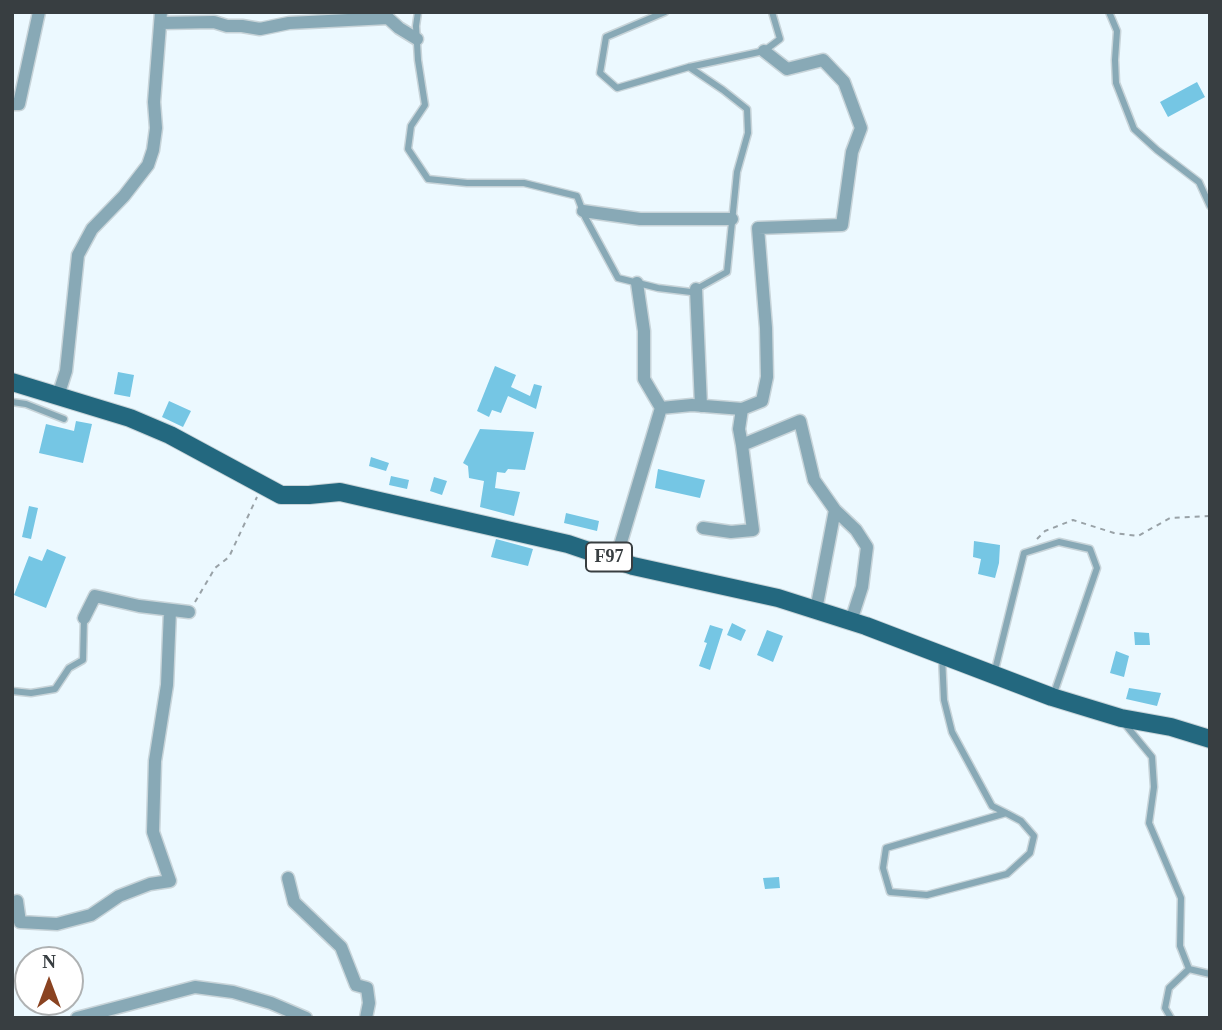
<!DOCTYPE html>
<html>
<head>
<meta charset="utf-8">
<style>
  body { margin:0 }
  #map { position:relative; width:1222px; height:1030px; overflow:hidden; background:#ecf9ff; font-family:Georgia,serif }
  canvas { display:block }
  .frame { position:absolute; inset:0; border:14px solid #383e41; pointer-events:none }
  .north { position:absolute; left:14px; top:946px; width:70px; height:70px; box-sizing:border-box; background:#fff; border:2px solid #afb2b3; border-radius:50%; rotate:0deg; font-size:19px; font-weight:700; line-height:28px; text-align:center; color:#383e41 }
  .north::after { content:''; display:block; margin:auto; width:24px; height:32px; background:#8a4321; clip-path:polygon(50% 0,100% 100%,50% 72%,0 100%) }
</style>
</head>
<body>
<div id="map">
<canvas width="1222" height="1030"></canvas>
<div class="frame"></div>
<div class="north">N</div>
</div>
<script>
const ctx = document.querySelector('canvas').getContext('2d');
ctx.lineJoin = 'round';
function paint(path, color) { ctx.fillStyle = color; ctx.fill(path, 'evenodd'); }
const poly = rows => new Path2D(rows.map(r => 'M' + r).join(''));
function stroke(path, color, width, dash) { ctx.strokeStyle = color; ctx.lineWidth = width; ctx.lineCap = dash ? 'butt' : 'round'; ctx.setLineDash(dash || []); ctx.stroke(path); }
function write(font, color, halo, rows, align = 'center') {
  ctx.font = font + ' Georgia,serif'; ctx.lineWidth = 6; ctx.setLineDash([]); ctx.textBaseline = 'middle'; ctx.strokeStyle = halo; ctx.fillStyle = color; for (const [text, x, y, turn = 0] of rows) {
    ctx.save(); ctx.translate(x, y); ctx.rotate((+turn || 0) * Math.PI / 180); ctx.textAlign = isNaN(turn) ? turn : align; if (halo) ctx.strokeText(text, 0, 0); ctx.fillText(text, 0, 0); ctx.restore();
  }
}
const building = poly([
  [1197,82,1205,97,1168,117,1160,102],
  [495,366,516,375,511,387,530,396,534,384,542,386,536,409,508,396,501,413,492,410,489,417,477,411],
  [118,372,134,375,130,397,114,394],
  [169,401,191,411,183,427,162,417],
  [76,421,92,424,83,463,39,453,46,424,74,431],
  [480,429,534,432,525,470,508,469,505,473,497,472,495,488,520,492,514,516,480,507,484,481,469,478,468,466,463,463],
  [371,457,389,463,386,471,369,466],
  [658,469,705,480,700,498,655,488],
  [391,476,409,480,407,489,389,485],
  [434,477,447,481,442,495,430,491],
  [29,506,38,508,31,539,22,537],
  [566,513,599,521,597,531,564,523],
  [496,539,533,549,528,566,491,557],
  [974,541,1000,545,999,563,995,578,978,574,981,559,973,557],
  [47,549,66,557,46,608,14,595,29,556,42,561],
  [732,623,746,630,741,641,727,635],
  [710,625,723,629,710,670,699,666,707,643,704,642],
  [767,630,783,636,773,662,757,655],
  [1134,632,1149,633,1150,645,1135,645],
  [1116,651,1129,656,1124,677,1110,673],
  [1129,688,1161,693,1157,706,1126,699],
  [779,877,780,888,765,889,763,878]
]);
const path = poly([
  [1037,539,1045,531,1073,520,1114,533,1138,536,1170,518,1210,516],
  [195,602,215,568,229,557,257,497]
]);
const lane = poly([
  [418,12,416,26,418,60,425,105,411,126,408,149,428,179,467,183,524,183,577,196,585,217,618,278,658,288,691,292,727,272,737,172,748,133,747,109,723,90,689,67],
  [665,12,606,37,600,73,617,88,689,67,764,51,780,39,772,12],
  [1109,12,1117,31,1115,60,1116,83,1134,129,1157,150,1199,182,1210,206],
  [12,402,26,404,64,419],
  [942,656,944,700,952,732,992,806,1006,813,1021,821,1034,836,1030,853,1007,874,927,895,890,892,883,868,886,848,1006,813],
  [994,674,1024,553,1059,542,1090,549,1097,568,1053,696],
  [12,691,31,693,55,689,69,668,83,660,84,618],
  [1124,723,1152,757,1154,787,1149,823,1181,898,1180,946,1189,969],
  [1189,969,1210,974],
  [1171,1018,1165,1008,1169,988,1189,969]
]);
const street = poly([
  [161,23,214,22,227,26,242,26,260,29,289,23,388,18,399,28,417,39],
  [12,104,19,104,39,12],
  [583,211,640,219,732,219],
  [637,283,644,331,644,379,661,408],
  [696,289,701,406],
  [58,396,66,371,78,255,92,229,124,196,148,165,153,150,156,128,154,102,161,12],
  [742,409,739,429,742,445],
  [703,528,731,532,753,530,742,445,800,421,814,480,835,510],
  [616,559,661,408,692,405,742,409,762,401,767,377,766,328,758,228,842,225,852,152,861,128,844,82,823,60,787,69,764,51],
  [816,610,835,510,856,530,867,547,862,587,851,621],
  [84,618,95,596,139,606,189,612],
  [288,878,294,902,341,947,356,985,367,988,369,1003,366,1018],
  [12,903,17,901,20,922,57,924,91,915,119,896,150,884,170,881,153,832,155,761,167,685,170,610],
  [77,1018,195,987,233,992,271,1003,306,1018]
]);
const primary = poly([
  [12,382,130,418,170,435,281,495,309,495,340,492,568,544,633,566,778,598,866,626,1052,697,1121,718,1171,727,1210,739]
]);
const shields = [
  [609,557,46]
];
const shieldNames = [
  ["F97",609,557]
];
paint(building, '#75c6e4');
stroke(lane, '#c8d4d9', 9);
stroke(street, '#c8d4d9', 15);
stroke(primary, '#c8d4d9', 20);
stroke(path, '#99a2a7', 2, [5, 5]);
stroke(lane, '#88a9b6', 6);
stroke(street, '#88a9b6', 12);
stroke(primary, '#23687f', 18);
for (const [x, y, w] of shields) { const box = new Path2D(); box.roundRect(x - w / 2, y - 14.5, w, 29, 5); ctx.fillStyle = '#fff'; ctx.fill(box); stroke(box, '#383e41', 2); }
write('bold 18px', '#383e41', null, shieldNames);
</script>
</body>
</html>
